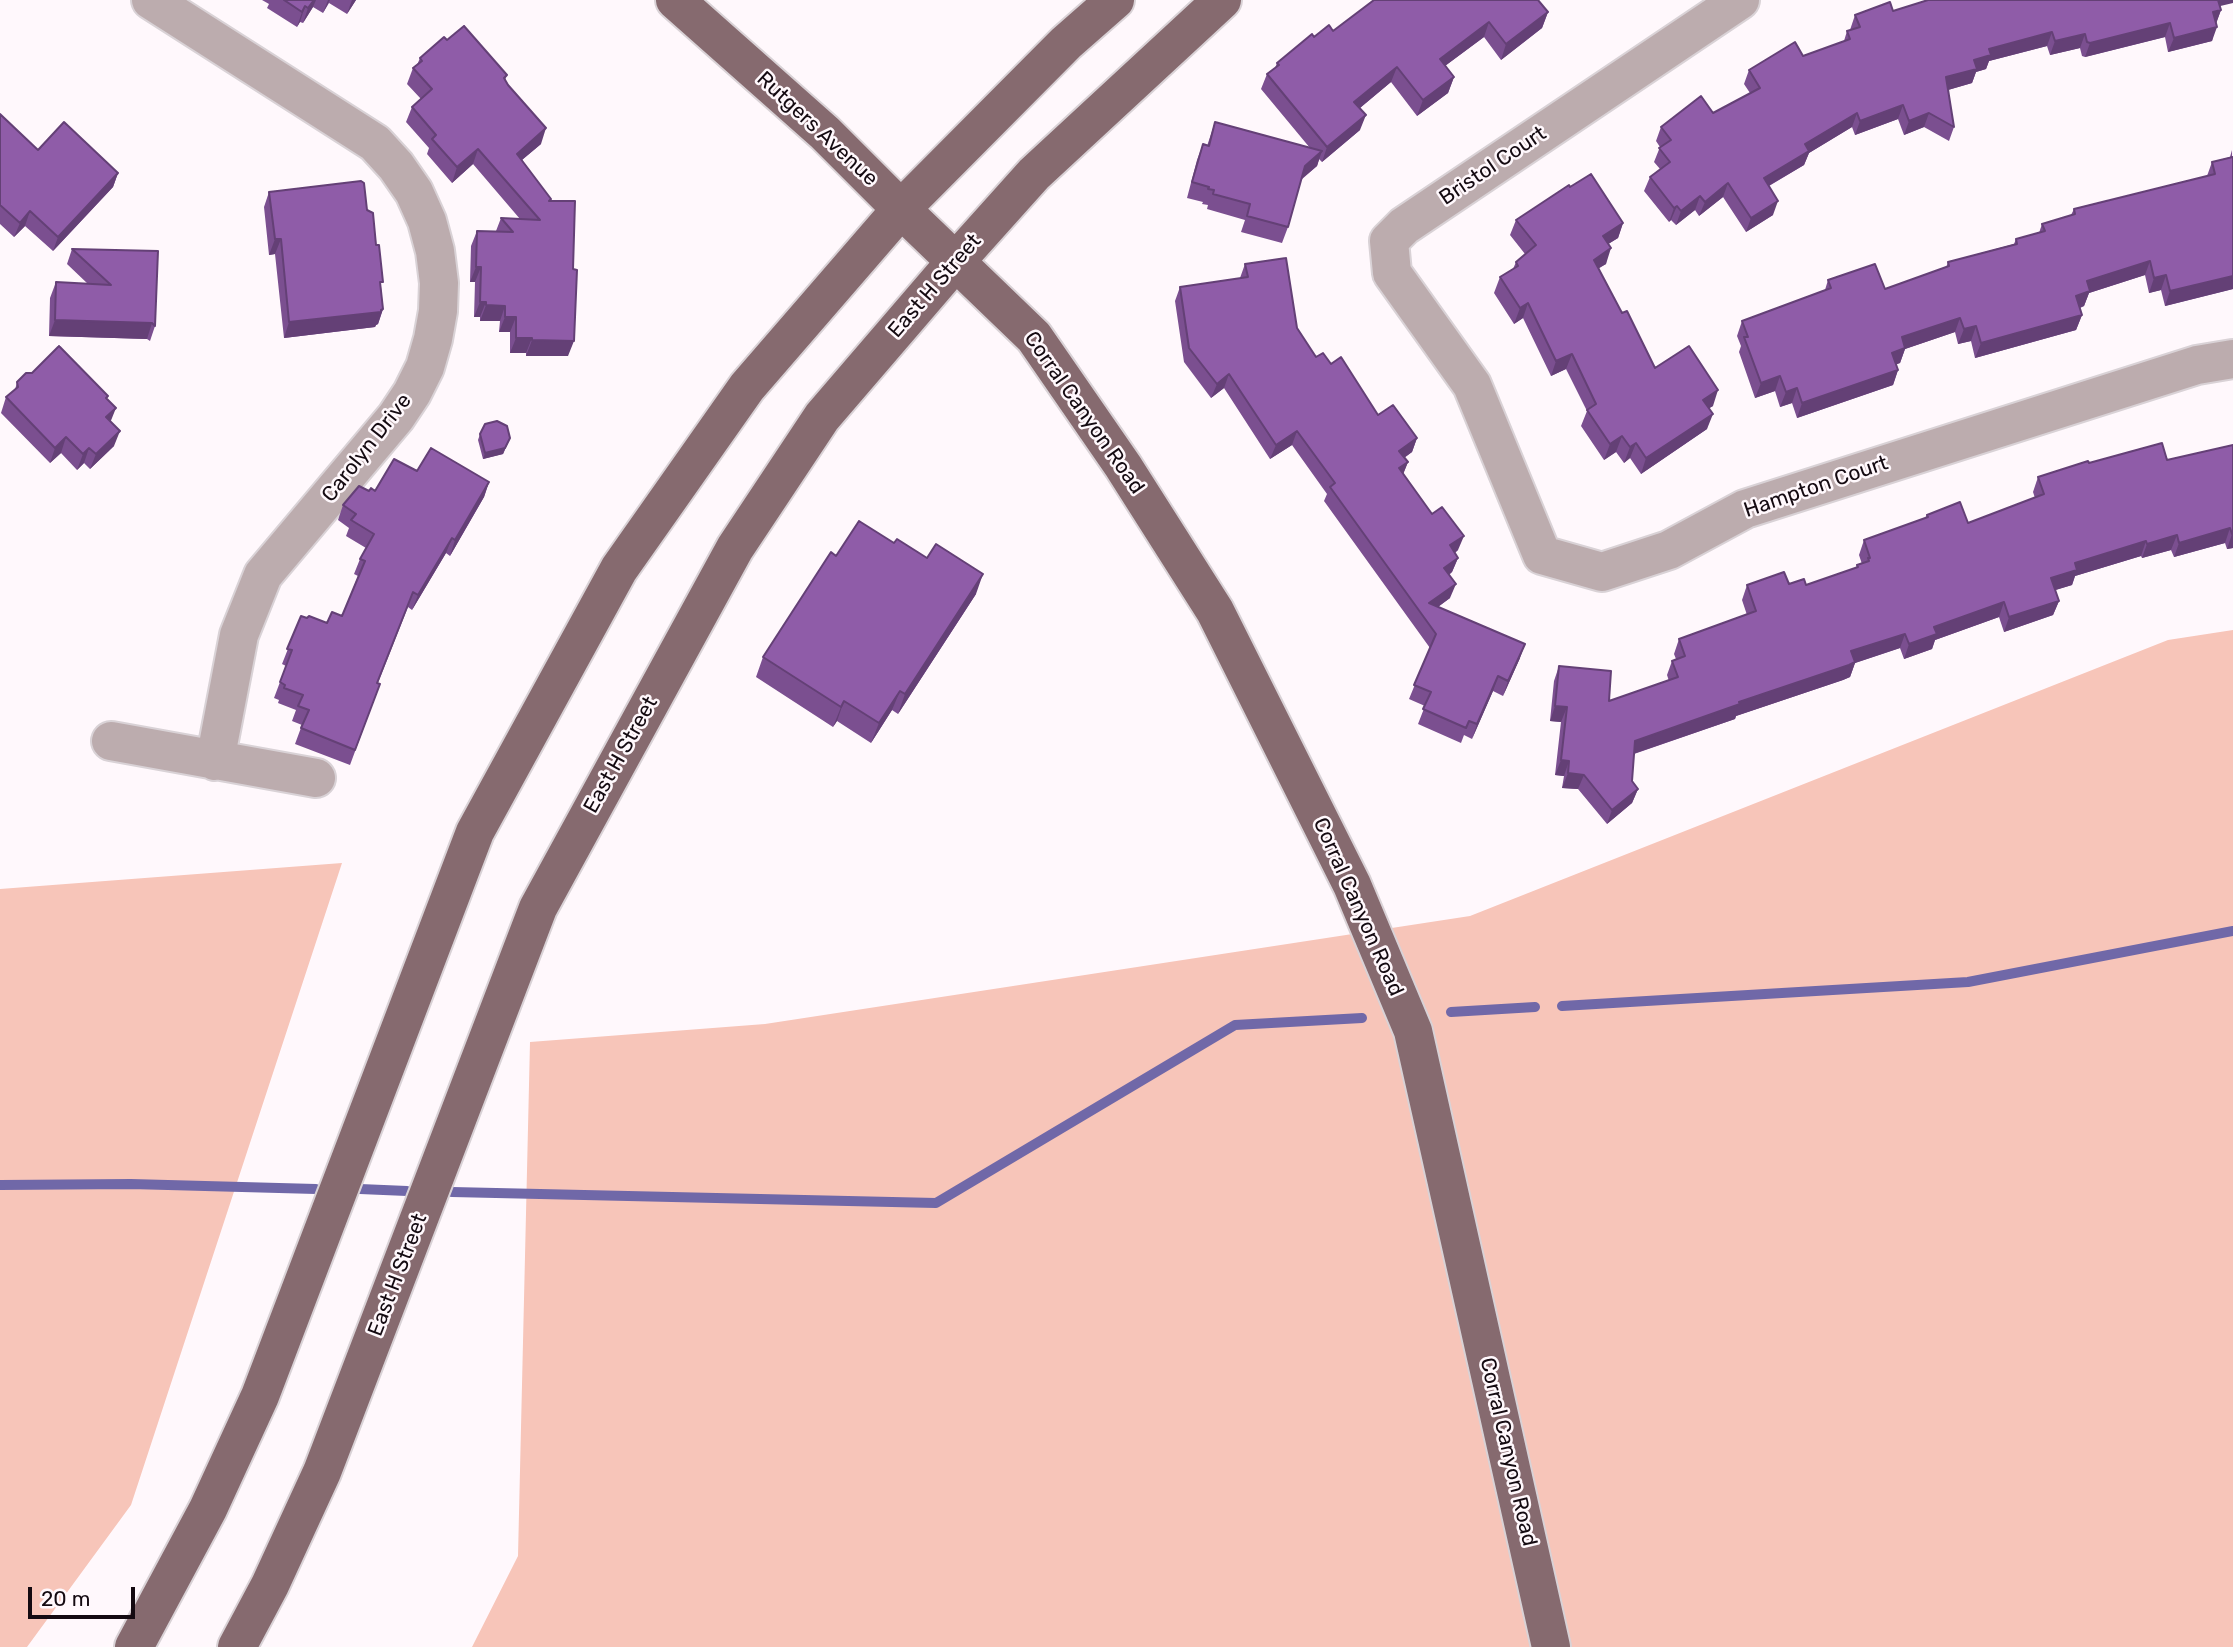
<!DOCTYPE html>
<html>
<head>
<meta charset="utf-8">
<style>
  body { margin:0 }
  #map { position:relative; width:2233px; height:1647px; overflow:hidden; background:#fff8fc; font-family:Rubik,sans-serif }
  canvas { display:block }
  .scale { position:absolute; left:28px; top:1587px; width:107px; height:32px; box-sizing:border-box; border:4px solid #140a11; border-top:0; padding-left:9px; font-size:21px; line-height:24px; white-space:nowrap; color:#140a11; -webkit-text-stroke:5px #fff8fc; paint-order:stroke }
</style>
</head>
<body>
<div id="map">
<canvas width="2233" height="1647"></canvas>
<div class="scale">20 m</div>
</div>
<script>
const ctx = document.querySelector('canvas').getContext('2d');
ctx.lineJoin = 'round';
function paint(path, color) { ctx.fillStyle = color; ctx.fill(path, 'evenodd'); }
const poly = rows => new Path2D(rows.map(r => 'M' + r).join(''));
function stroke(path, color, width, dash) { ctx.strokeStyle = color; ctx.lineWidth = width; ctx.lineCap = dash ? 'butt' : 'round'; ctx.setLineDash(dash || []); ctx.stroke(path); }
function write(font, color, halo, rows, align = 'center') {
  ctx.font = font + ' Rubik,sans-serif'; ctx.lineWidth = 5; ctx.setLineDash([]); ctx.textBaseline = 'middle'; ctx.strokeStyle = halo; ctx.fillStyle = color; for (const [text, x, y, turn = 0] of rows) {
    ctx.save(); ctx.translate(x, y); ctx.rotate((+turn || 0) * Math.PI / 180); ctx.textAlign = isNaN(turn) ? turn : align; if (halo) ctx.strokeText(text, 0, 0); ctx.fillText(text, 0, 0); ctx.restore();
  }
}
const green = poly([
  [2233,630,2233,1647,472,1647,518,1556,530,1042,765,1024,1470,916,2168,640],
  [342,863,131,1505,27,1647,0,1647,0,889]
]);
const stream = poly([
  [1562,1006,1968,982,2233,931],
  [1451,1012,1535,1007],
  [0,1185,131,1184,316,1189],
  [360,1189,407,1191],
  [452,1192,936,1203,1235,1025,1362,1018]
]);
const minor = poly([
  [151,0,375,143,396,166,414,192,427,221,435,251,439,283,438,311,433,339,425,367,412,393,396,417,263,575,239,635,215,761],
  [1740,0,1404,226,1389,241,1392,273,1472,385,1542,555,1602,572,1669,550,1745,509,2197,365,2233,359],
  [111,741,316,778]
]);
const major = poly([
  [675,0,825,133,901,209,1034,337,1123,466,1215,611,1352,885,1413,1031,1551,1647],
  [134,1647,208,1509,260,1396,475,832,619,569,747,387,901,209,1066,43,1115,0],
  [237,1647,270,1585,322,1472,538,908,735,548,822,417,956,261,1034,174,1222,0]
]);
const wall = poly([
  [262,0,356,0,347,14,329,3,323,13,313,7,303,23,300,22,297,27,267,8,269,4],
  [1541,4,1548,12,1542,28,1501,60,1484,37,1445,66,1454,77,1448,93,1417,116,1391,82,1360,108,1360,130,1322,162,1319,159,1317,166,1301,180,1288,227,1282,243,1241,232,1245,220,1207,209,1208,205,1202,204,1203,202,1187,198,1197,160,1203,144,1207,146,1215,122,1310,148,1261,89,1267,74,1275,68,1277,63,1314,37,1333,31],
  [2220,6,2221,10,2216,23,2212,41,2168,52,2165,37,2085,57,2082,56,2080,48,2050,55,2047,46,1989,61,1986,69,1976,72,1972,83,1948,90,1954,127,1949,141,1924,127,1904,135,1898,119,1855,135,1852,127,1809,153,1804,165,1769,186,1773,215,1746,232,1723,197,1699,216,1695,210,1676,225,1671,220,1669,222,1644,191,1650,177,1660,169,1654,162,1660,147,1656,141,1661,127,1713,113,1750,93,1744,84,1749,70,1803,56,1844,41,1847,31,1850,30,1855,15,1893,11],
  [447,40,507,75,505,80,541,144,522,160,551,199,568,356,526,356,526,353,510,353,510,332,499,332,500,321,480,321,480,317,474,317,475,282,470,282,471,246,477,231,496,231,501,218,520,219,473,164,452,183,427,154,429,148,406,122,412,107,421,99,407,84,413,68,417,65,420,58],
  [0,114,38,150,118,173,113,187,53,251,25,226,14,237,0,224],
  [2232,150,2233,289,2165,306,2161,290,2149,293,2145,275,2089,293,2084,306,2080,308,2082,315,2076,330,1975,358,1971,341,1958,344,1955,332,1905,349,1900,363,1896,364,1898,370,1893,385,1797,418,1792,403,1780,407,1775,391,1755,398,1739,352,1741,346,1737,336,1742,321,1825,290,1828,280,1885,289,1946,268,1948,262,2014,244,2016,239,2039,233,2042,224,2071,215,2074,209,2207,176,2212,162,2230,157],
  [1570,187,1623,223,1618,238,1608,244,1606,264,1598,268,1622,313,1655,368,1713,406,1709,408,1707,429,1641,474,1630,458,1624,463,1616,452,1604,460,1581,426,1587,411,1566,369,1551,376,1523,318,1514,324,1494,293,1500,277,1513,269,1516,262,1525,254,1510,235,1516,220],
  [269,192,367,210,381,287,383,309,378,324,376,325,375,327,284,338,275,254,269,255,264,207],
  [72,249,155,326,150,341,147,339,49,336,50,298,56,282,88,284,67,264],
  [1245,264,1297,328,1316,357,1331,364,1378,415,1417,438,1412,452,1404,458,1408,462,1403,474,1458,550,1455,553,1458,558,1452,572,1449,575,1450,598,1438,607,1520,658,1503,696,1493,691,1472,739,1464,735,1461,743,1418,724,1425,706,1409,699,1430,648,1324,501,1327,494,1292,445,1270,459,1224,388,1211,398,1184,362,1175,301,1180,287,1240,278],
  [17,382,108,396,107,399,114,446,90,469,84,463,77,470,61,453,50,463,1,413,6,397,15,390],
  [480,434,510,438,503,454,483,459,478,440],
  [2233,445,2233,548,2227,549,2225,543,2174,557,2171,550,2142,558,2141,556,2075,576,2072,585,2055,590,2059,601,2053,615,2004,632,1999,617,1935,640,1932,649,1904,659,1900,648,1855,663,1850,677,1843,680,1736,716,1735,719,1634,754,1632,781,1638,789,1632,803,1607,824,1578,789,1562,788,1564,776,1555,775,1561,722,1550,721,1554,681,1559,666,1609,701,1669,681,1667,675,1672,661,1676,659,1674,654,1679,639,1747,615,1742,600,1747,585,1806,585,1856,568,1857,565,1862,564,1859,555,1864,540,1925,518,1927,515,1968,523,2035,498,2033,492,2038,477,2089,463,2167,460],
  [417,471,489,482,484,497,450,556,446,553,412,610,408,607,378,683,380,684,350,765,295,744,302,725,292,721,296,710,278,703,279,700,274,698,286,666,282,664,301,616,327,623,342,616,358,576,354,574,360,559,366,548,346,536,349,528,338,520,343,505,369,491,375,491],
  [836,556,976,594,898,714,892,710,871,743,837,721,833,727,756,677,763,657]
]);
const shadedWall = poly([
  [314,0,316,0,313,7,303,23,308,8],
  [328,0,330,0,323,13],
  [352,0,356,0,347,14],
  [2215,0,2233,0,2233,3,2212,8],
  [305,6,300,22,297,27,302,12],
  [2221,10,2216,24,2213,12],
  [1548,12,1542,28,1501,60,1506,44],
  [1489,22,1484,37,1434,74,1440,59],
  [2170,23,2165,37,2085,57,2090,43],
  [2217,27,2212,41,2168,52,2174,38],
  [2052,32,2047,46,1989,61,1986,69,1976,72,1972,83,1941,92,1946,77,1989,49],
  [2085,34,2080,48,2050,55,2055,41],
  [1397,67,1391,82,1349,117,1354,102],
  [1454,77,1448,93,1417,116,1423,100],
  [1903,105,1898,119,1855,135,1860,121],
  [1857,113,1852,127,1809,153,1804,165,1758,192,1764,178,1805,144],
  [1929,113,1924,127,1904,135,1909,121],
  [1366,115,1360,130,1322,162,1327,147],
  [546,128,541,144,511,169,517,154],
  [478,149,473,164,452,183,457,167],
  [1322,151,1317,166,1299,181,1305,166],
  [118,173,113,187,53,251,58,237],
  [1728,183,1723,197,1699,216,1705,202],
  [1700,196,1695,210,1676,225,1681,211],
  [1778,201,1773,215,1746,232,1751,218],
  [1677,206,1671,220,1669,222,1674,208],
  [30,211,25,226,14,237,20,223],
  [1623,223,1618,238,1597,251,1603,236],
  [275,239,281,239,275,254,269,255],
  [1611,248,1606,264,1588,275,1594,260],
  [2150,261,2145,275,2089,293,2084,306,2071,311,2076,296,2087,281],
  [476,267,481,267,475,282,470,282],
  [2166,275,2161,290,2149,293,2154,278],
  [2233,276,2233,289,2165,306,2170,291],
  [480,302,486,302,480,317,474,317],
  [1528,303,1523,318,1514,324,1520,308],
  [486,305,505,306,500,321,480,321],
  [383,309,378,324,376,325,375,327,284,338,289,322],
  [2082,315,2076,330,1975,358,1981,343],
  [505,317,516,317,510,332,499,332],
  [1960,318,1955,332,1905,349,1900,363,1887,368,1892,353,1902,337],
  [55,320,152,323,147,339,49,336],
  [1976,326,1971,341,1958,344,1964,329],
  [516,338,532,338,526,353,510,353],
  [532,340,574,341,568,356,526,356],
  [1572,354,1566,369,1551,376,1556,361],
  [1898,370,1893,385,1797,418,1802,403],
  [1229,374,1224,388,1211,398,1217,384],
  [1780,376,1775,391,1755,398,1761,383],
  [1797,388,1792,403,1780,407,1786,392],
  [1718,390,1713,406,1698,415,1703,400],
  [116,408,110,423,106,417],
  [1713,414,1707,429,1641,474,1646,458],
  [120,431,114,446,90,469,96,454],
  [1297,431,1292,445,1270,459,1276,445],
  [1622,436,1616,452,1604,460,1610,444],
  [66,437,61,453,50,463,55,448],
  [510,438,503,454,483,459,485,453],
  [1417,438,1412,452,1394,465,1399,451],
  [1636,443,1630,458,1624,463,1630,447],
  [89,448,84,463,77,470,83,454],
  [1408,462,1402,477,1399,468],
  [489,482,484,497,450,556,455,540],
  [2230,528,2225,543,2174,557,2179,543],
  [2232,534,2233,534,2233,548,2227,549],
  [2177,535,2171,550,2142,558,2147,544],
  [1464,536,1458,550,1444,560,1450,545],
  [452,538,446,553,412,610,418,595],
  [2146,541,2141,556,2075,576,2072,585,2046,593,2051,578,2075,563],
  [1458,558,1452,572,1438,582,1444,568],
  [983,574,976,594,898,714,905,694],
  [1456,584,1450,598,1424,617,1429,603],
  [2059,601,2053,615,2004,632,2009,617],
  [2004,602,1999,617,1935,640,1932,649,1904,659,1909,644,1934,627],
  [1905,634,1900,648,1855,663,1850,677,1843,680,1736,716,1735,719,1630,755,1635,741,1739,702,1851,651],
  [1525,644,1520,658,1503,696,1508,681],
  [1498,676,1493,691,1472,739,1477,724],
  [900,691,892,710,871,743,879,723],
  [844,701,837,721,833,727,841,707],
  [1555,706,1567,707,1561,722,1550,721],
  [1561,760,1569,761,1564,776,1555,775],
  [1568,773,1584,775,1578,789,1562,788],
  [1638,789,1632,803,1607,824,1612,810]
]);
const building = poly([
  [284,0,314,0,308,8,305,6,302,12,284,0],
  [1374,0,1538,0,1548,12,1506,44,1489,22,1440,59,1454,77,1423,100,1397,67,1354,102,1366,115,1327,147,1267,74,1279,65,1277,63,1312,34,1314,37,1329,25,1333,31,1374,0],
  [1928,0,2218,0,2221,10,2213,12,2217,27,2174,38,2170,23,2090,43,2087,42,2085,34,2055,41,2052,32,1989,49,1991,55,1974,60,1977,69,1946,77,1954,127,1929,113,1909,121,1903,105,1860,121,1857,113,1805,144,1809,151,1764,178,1778,201,1751,218,1728,183,1705,202,1700,196,1681,211,1677,206,1674,208,1650,177,1670,162,1659,148,1671,140,1661,127,1701,96,1713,113,1760,88,1749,70,1795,42,1803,56,1850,39,1847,31,1860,27,1855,15,1890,2,1893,11,1928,0],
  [464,26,507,75,504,78,508,85,546,128,517,154,551,199,549,201,575,201,573,269,577,270,574,341,532,340,532,338,516,338,516,317,505,317,505,306,486,305,486,302,480,302,481,267,476,267,477,231,513,232,501,218,540,220,478,149,457,167,432,139,436,135,412,107,432,89,413,68,422,61,420,58,444,37,447,40,464,26],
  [0,114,38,150,64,122,118,173,58,237,30,211,20,223,0,205,0,114],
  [1215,122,1322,151,1305,166,1288,227,1247,216,1250,204,1213,194,1214,190,1208,189,1209,187,1192,182,1203,144,1209,146,1215,122],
  [2233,157,2233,276,2170,291,2166,275,2154,278,2150,261,2087,281,2090,291,2076,296,2082,315,1981,343,1976,326,1964,329,1960,318,1902,337,1905,348,1892,353,1898,370,1802,403,1797,388,1786,392,1780,376,1761,383,1744,337,1748,337,1742,321,1831,288,1828,280,1875,264,1885,289,1949,266,1948,262,2017,244,2016,239,2045,231,2042,224,2075,214,2074,209,2215,174,2212,162,2233,157],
  [1591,174,1623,223,1603,236,1611,248,1594,260,1622,313,1627,311,1655,368,1689,346,1718,390,1703,400,1713,414,1646,458,1636,443,1630,447,1622,436,1610,444,1587,410,1596,404,1572,354,1556,361,1528,303,1520,308,1500,277,1518,266,1516,262,1536,245,1516,220,1569,185,1570,187,1591,174],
  [361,181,364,183,367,210,373,213,376,245,379,245,383,282,380,282,383,309,381,310,381,312,289,322,281,239,275,239,269,192,361,181],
  [72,249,158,251,155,326,152,323,55,320,56,282,111,285,72,249],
  [1286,258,1297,328,1316,357,1323,353,1331,364,1341,357,1378,415,1393,405,1417,438,1399,451,1408,462,1399,468,1432,514,1442,507,1464,536,1450,545,1458,558,1444,568,1456,584,1429,603,1525,644,1508,681,1498,676,1477,724,1469,721,1466,728,1423,709,1431,692,1414,685,1436,634,1330,487,1335,483,1297,431,1276,445,1229,374,1217,384,1189,348,1180,287,1248,277,1245,264,1286,258],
  [59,346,108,396,106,398,116,408,106,417,120,431,96,454,89,448,83,454,66,437,55,448,6,397,18,387,17,382,26,373,32,373,59,346],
  [497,421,507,426,510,438,505,448,485,453,480,434,485,424,497,421],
  [2162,443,2167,460,2233,445,2233,534,2232,534,2230,528,2179,543,2177,535,2147,544,2146,541,2075,563,2077,570,2051,578,2059,601,2009,617,2004,602,1934,627,1937,634,1909,644,1905,634,1851,651,1855,662,1849,665,1739,702,1740,704,1635,741,1632,781,1638,789,1612,810,1584,775,1568,773,1569,761,1561,760,1567,707,1555,706,1559,666,1611,671,1609,701,1678,677,1672,661,1685,656,1679,639,1756,611,1747,585,1784,572,1789,584,1804,579,1806,585,1858,567,1857,565,1869,561,1868,558,1870,558,1864,540,1928,517,1927,515,1960,502,1968,523,2044,494,2038,477,2088,461,2089,463,2162,443],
  [431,448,489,482,455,540,452,538,418,595,413,592,377,683,380,684,355,750,301,728,309,710,298,706,303,695,284,688,285,685,280,682,292,650,287,649,301,616,307,618,309,616,327,623,332,612,342,616,365,561,360,559,374,534,351,520,356,514,343,505,359,486,369,491,371,488,375,491,394,459,417,471,431,448],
  [859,521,894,543,897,539,927,558,936,544,983,574,905,694,900,691,879,723,844,701,841,707,763,657,831,552,836,556,859,521]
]);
const streetNames = [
  ["Rutgers Avenue",817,129,43],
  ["Bristol Court",1493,166,-34],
  ["East H Street",935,286,-49],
  ["Corral Canyon Road",1084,413,55],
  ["Carolyn Drive",367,448,-52],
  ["Hampton Court",1816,487,-19],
  ["East H Street",621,755,-61],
  ["Corral Canyon Road",1358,907,66],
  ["East H Street",398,1275,-69],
  ["Corral Canyon Road",1508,1452,77]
];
paint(green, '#f7c5b9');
stroke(stream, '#7068a8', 10);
stroke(minor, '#d9d2d6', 42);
stroke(major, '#d9d2d6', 42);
stroke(minor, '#bcacae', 38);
stroke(major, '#866a6f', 38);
paint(wall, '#7b4f90');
paint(shadedWall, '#644076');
paint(building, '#8f5ca8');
stroke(building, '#644076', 2);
write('21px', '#140a11', '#fff8fc', streetNames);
</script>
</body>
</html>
